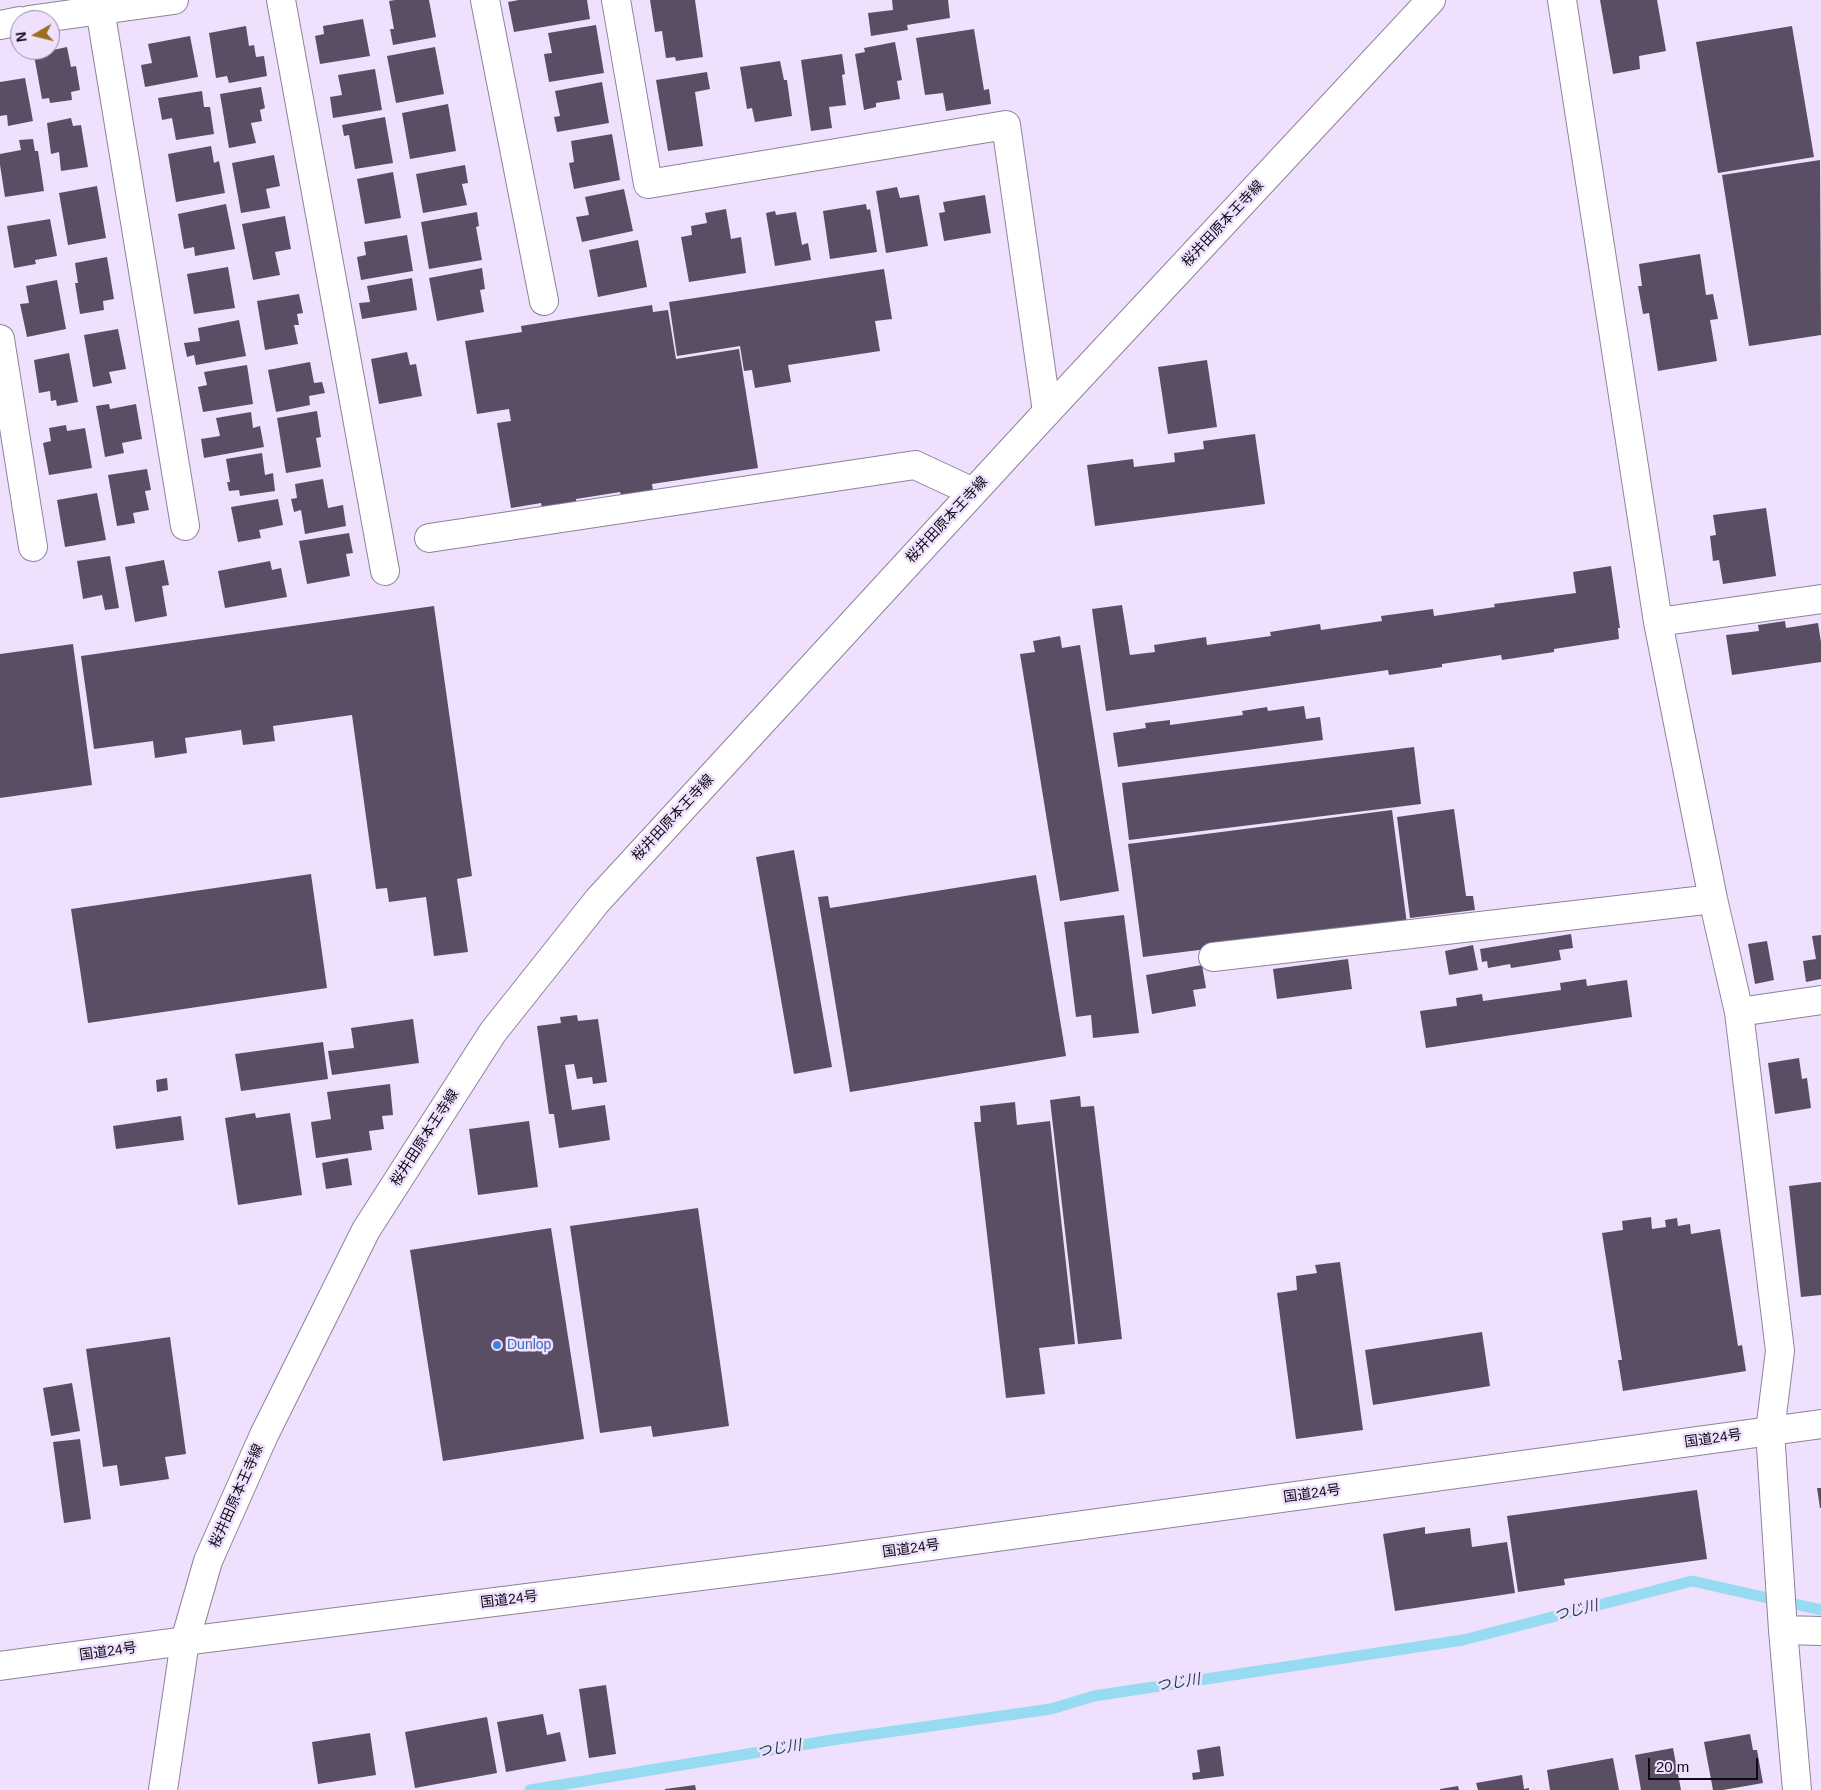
<!DOCTYPE html>
<html>
<head>
<meta charset="utf-8">
<style>
  body { margin:0 }
  #map { position:relative; width:1821px; height:1790px; overflow:hidden; background:#efe1fd; font-family:Helvetica,sans-serif }
  canvas { display:block }
  .north { position:absolute; left:10px; top:10px; width:50px; height:50px; box-sizing:border-box; background:#efe1fd; border:1px solid #958b9f; border-radius:50%; rotate:262deg; font-size:14px; font-weight:700; line-height:20px; text-align:center; color:#0e0912 }
  .north::after { content:''; display:block; margin:auto; width:18px; height:22px; background:#9b6f1e; clip-path:polygon(50% 0,100% 100%,50% 72%,0 100%) }
  .scale { position:absolute; left:1648px; top:1758px; width:110px; height:22px; box-sizing:border-box; border:2px solid #0e0912; border-top:0; padding-left:6px; font-size:15px; line-height:18px; white-space:nowrap; color:#0e0912; -webkit-text-stroke:4px #efe1fd; paint-order:stroke }
</style>
</head>
<body>
<div id="map">
<canvas width="1821" height="1790"></canvas>
<div class="north">N</div>
<div class="scale">20 m</div>
</div>
<script>
const ctx = document.querySelector('canvas').getContext('2d');
ctx.lineJoin = 'round';
const poly = rows => new Path2D(rows.map(r => 'M' + r).join(''));
function stroke(path, color, width, dash) { ctx.strokeStyle = color; ctx.lineWidth = width; ctx.lineCap = dash ? 'butt' : 'round'; ctx.setLineDash(dash || []); ctx.stroke(path); }
function paint(path, color) { ctx.fillStyle = color; ctx.fill(path, 'evenodd'); }
function write(font, color, halo, rows, align = 'center') {
  ctx.font = font + ' Helvetica,"Noto Sans JP",sans-serif'; ctx.lineWidth = 5; ctx.setLineDash([]); ctx.textBaseline = 'middle'; ctx.strokeStyle = halo; ctx.fillStyle = color; for (const [text, x, y, turn = 0] of rows) {
    ctx.save(); ctx.translate(x, y); ctx.rotate((+turn || 0) * Math.PI / 180); ctx.textAlign = isNaN(turn) ? turn : align; if (halo) ctx.strokeText(text, 0, 0); ctx.fillText(text, 0, 0); ctx.restore();
  }
}
const stream = poly([
  [530,1790,832,1740,1051,1709,1094,1696,1463,1640,1692,1581,1821,1610]
]);
const building = poly([
  [395,0,429,0,436,37,393,45,390,29,394,29,389,1],
  [519,0,587,0,590,19,514,32,508,2],
  [650,0,695,0,703,57,676,61,675,57,666,58,662,31,655,32],
  [892,0,948,0,950,18,907,25,908,30,871,36,868,13,893,10],
  [1600,0,1657,0,1666,51,1639,56,1640,69,1613,74],
  [363,19,370,56,320,64,315,36,324,34,323,26],
  [596,25,604,73,549,82,544,54,552,53,548,33],
  [246,26,249,46,254,45,256,57,264,56,267,76,229,83,227,76,216,78,209,33],
  [1792,26,1814,157,1718,173,1696,42],
  [974,29,984,90,989,89,991,104,946,111,943,93,925,95,916,38],
  [190,36,198,77,145,87,141,65,152,63,148,44],
  [895,42,902,80,897,81,900,99,876,103,876,107,864,110,855,54,865,52,864,48],
  [52,45,53,50,67,47,71,67,76,66,80,90,71,92,72,100,50,103,49,98,42,99,33,50,50,50,50,46],
  [435,47,444,94,396,103,387,56],
  [842,54,845,74,842,75,846,105,829,107,832,128,811,131,801,60],
  [780,61,784,80,787,80,792,116,755,122,752,108,747,109,740,67],
  [375,69,382,110,333,118,330,97,342,95,338,75],
  [707,72,710,89,695,92,703,146,668,151,656,80],
  [25,78,33,121,8,126,7,115,0,116,0,82],
  [602,82,609,123,557,132,554,117,560,116,555,91],
  [261,87,265,108,260,110,262,121,251,123,256,143,229,148,220,94],
  [202,91,204,107,210,107,214,134,176,140,172,118,162,120,158,98],
  [448,104,456,151,410,159,402,113],
  [385,117,393,163,355,169,349,135,344,136,342,125],
  [71,118,73,126,81,125,88,167,61,171,59,152,51,154,47,123],
  [612,134,620,180,574,189,569,163,574,162,571,141],
  [33,139,35,151,38,151,44,191,5,197,0,165,0,154,21,150,19,140],
  [211,146,214,163,219,161,225,193,176,202,168,154],
  [274,155,280,186,266,189,270,208,241,213,232,163],
  [1820,160,1821,335,1749,346,1722,175],
  [465,165,468,183,462,184,467,205,423,213,416,174],
  [393,172,401,218,365,224,357,179],
  [97,186,106,238,68,245,59,193],
  [897,187,900,198,919,195,928,246,886,253,876,191],
  [624,189,633,231,582,242,576,217,589,215,585,197],
  [985,195,991,233,944,241,939,213,945,212,943,202],
  [226,204,235,249,195,256,194,247,184,249,178,214],
  [866,204,867,210,870,209,877,252,830,259,823,211],
  [726,209,731,239,741,237,746,273,689,282,681,237,692,235,691,226,707,223,705,213],
  [775,211,776,215,796,212,802,245,808,243,811,260,775,266,766,213],
  [477,212,479,226,476,227,482,260,429,269,421,222],
  [285,216,291,249,275,252,280,275,253,280,242,224],
  [50,219,57,256,35,260,36,264,14,268,7,226],
  [407,235,413,271,361,280,357,257,366,255,364,242],
  [638,240,647,287,598,297,589,250],
  [1700,254,1706,295,1713,294,1718,319,1710,320,1717,361,1658,371,1649,313,1643,314,1638,286,1642,286,1639,264],
  [107,257,114,299,103,301,104,310,80,314,75,283,78,283,75,263],
  [228,267,235,308,194,314,187,274],
  [482,268,485,289,480,290,484,312,437,321,429,278],
  [884,269,892,319,875,321,880,351,788,365,791,382,755,388,752,370,744,371,740,346,677,356,669,302],
  [412,278,417,310,362,319,359,303,370,302,367,286],
  [57,280,66,329,27,337,20,304,29,303,26,286],
  [299,294,303,313,297,314,299,325,294,325,298,344,265,350,257,301],
  [652,305,653,312,668,310,676,359,739,349,758,468,652,484,654,497,623,502,620,492,576,499,577,508,543,514,541,503,511,508,497,423,511,421,509,409,477,414,465,341,522,332,521,326],
  [239,320,246,356,196,365,194,355,187,357,184,343,200,341,198,328],
  [118,329,126,369,109,372,112,383,93,387,84,335],
  [407,352,410,365,416,364,422,396,379,404,371,359],
  [69,353,78,402,57,406,56,400,51,401,50,391,39,393,34,360],
  [1207,360,1217,427,1168,434,1158,367],
  [310,362,314,383,322,382,325,393,309,396,310,405,276,412,268,370],
  [247,365,253,404,203,412,198,387,207,385,204,372],
  [109,404,110,409,136,404,142,439,122,443,124,453,105,457,96,406],
  [317,411,321,437,316,438,321,467,286,473,277,418],
  [251,412,253,428,260,426,264,447,204,458,201,439,220,436,216,418],
  [66,425,67,431,85,428,92,468,49,475,43,443,51,441,49,428],
  [1255,434,1265,504,1095,526,1087,465,1133,459,1134,467,1175,462,1174,453,1204,449,1203,441],
  [262,453,265,475,273,473,275,491,240,496,239,490,229,491,227,482,230,482,226,459],
  [147,469,151,490,145,491,149,510,133,513,135,523,117,526,108,475],
  [323,479,328,508,343,505,346,526,305,534,301,510,294,512,291,499,297,498,295,484],
  [97,493,106,540,65,547,57,500],
  [278,499,283,525,259,530,261,538,238,542,231,507],
  [1766,508,1776,576,1723,584,1719,560,1713,561,1710,536,1716,535,1713,515],
  [349,533,353,553,346,554,350,576,307,584,299,541],
  [110,556,119,608,105,610,102,595,83,599,77,561],
  [164,560,169,585,162,586,167,616,135,622,125,567],
  [270,561,272,570,281,568,287,597,225,608,218,571],
  [1611,566,1620,628,1618,628,1619,639,1554,649,1554,652,1502,660,1501,655,1442,664,1442,667,1389,675,1388,670,1106,711,1092,609,1122,605,1130,655,1155,652,1154,645,1206,637,1207,645,1271,636,1270,632,1320,624,1321,630,1382,621,1381,616,1433,609,1434,616,1495,607,1494,604,1576,593,1573,572],
  [434,606,472,876,457,879,468,952,434,956,426,897,389,902,387,888,376,889,352,715,273,726,275,741,243,745,241,730,185,738,187,753,155,758,153,741,94,749,81,656],
  [1785,621,1786,628,1818,623,1821,642,1821,662,1732,675,1726,635,1759,631,1758,625],
  [1060,636,1062,648,1080,645,1119,891,1060,901,1020,654,1035,652,1033,641],
  [73,644,92,785,0,798,0,654],
  [1304,706,1306,719,1320,717,1323,740,1118,767,1113,733,1146,728,1145,723,1170,720,1170,725,1243,715,1242,711,1267,707,1268,711],
  [1414,747,1421,804,1129,840,1122,783],
  [1454,809,1466,896,1473,896,1475,910,1410,918,1397,817],
  [1392,810,1407,924,1143,957,1128,844],
  [794,850,832,1067,794,1074,756,857],
  [311,874,327,988,88,1023,71,909],
  [1036,875,1066,1056,850,1092,818,897,828,896,830,908],
  [1124,915,1139,1033,1093,1038,1091,1015,1076,1017,1064,922],
  [1571,934,1573,948,1559,950,1561,960,1511,968,1510,964,1488,968,1487,961,1482,962,1480,949],
  [1821,935,1821,979,1806,982,1803,961,1816,959,1812,936],
  [1767,941,1774,980,1755,984,1748,944],
  [1473,945,1478,970,1449,975,1445,951],
  [1348,959,1352,989,1277,999,1273,969],
  [1202,965,1206,988,1193,990,1196,1006,1152,1014,1146,975],
  [1586,979,1587,986,1627,980,1632,1017,1426,1048,1420,1011,1456,1006,1457,1006,1456,998,1482,994,1483,1001,1561,990,1560,983],
  [577,1015,578,1021,598,1019,607,1082,593,1084,592,1077,577,1079,574,1064,565,1065,572,1110,605,1105,610,1140,559,1148,554,1114,549,1114,537,1026,561,1023,560,1017],
  [413,1019,419,1063,332,1075,328,1051,354,1048,351,1028],
  [323,1042,328,1079,241,1091,235,1054],
  [1799,1058,1802,1079,1807,1078,1811,1108,1775,1114,1768,1063],
  [167,1078,168,1090,157,1092,156,1080],
  [390,1084,393,1115,382,1116,384,1129,369,1131,372,1150,316,1158,311,1122,331,1119,327,1092],
  [1080,1096,1081,1107,1094,1106,1122,1339,1078,1344,1050,1100],
  [1015,1102,1017,1125,1050,1121,1075,1344,1039,1348,1045,1394,1006,1398,974,1122,981,1122,980,1106],
  [255,1113,256,1118,290,1113,302,1195,238,1205,225,1118],
  [181,1116,184,1140,116,1149,113,1126],
  [529,1121,538,1187,478,1195,469,1129],
  [348,1158,352,1185,326,1189,322,1163],
  [1821,1182,1821,1295,1801,1297,1789,1186],
  [698,1208,729,1426,653,1437,651,1426,600,1433,570,1226],
  [1651,1217,1652,1229,1666,1227,1665,1220,1677,1218,1678,1226,1690,1224,1691,1234,1720,1229,1738,1346,1742,1345,1746,1371,1623,1391,1618,1360,1622,1360,1602,1233,1623,1230,1622,1221],
  [551,1228,584,1439,443,1461,410,1250],
  [1340,1262,1363,1430,1296,1439,1277,1293,1297,1290,1296,1276,1317,1273,1315,1265],
  [1482,1332,1490,1386,1373,1405,1365,1350],
  [170,1337,186,1454,165,1457,169,1479,120,1486,117,1465,103,1467,86,1349],
  [72,1383,80,1431,51,1436,43,1388],
  [80,1439,91,1519,64,1523,53,1442],
  [1817,1488,1821,1488,1821,1508,1820,1508],
  [1697,1490,1707,1559,1564,1579,1565,1585,1518,1592,1507,1516],
  [1425,1527,1425,1534,1470,1528,1472,1547,1507,1542,1515,1593,1395,1611,1383,1534],
  [606,1685,616,1754,589,1758,579,1689],
  [543,1714,547,1735,560,1732,566,1761,506,1772,497,1722],
  [487,1717,497,1773,415,1788,405,1732],
  [370,1733,376,1775,318,1784,312,1742],
  [1750,1734,1753,1750,1757,1750,1763,1783,1723,1790,1713,1790,1704,1742],
  [1220,1746,1224,1776,1193,1780,1192,1773,1200,1772,1197,1750],
  [1673,1748,1681,1790,1641,1790,1635,1755],
  [1613,1758,1619,1790,1550,1790,1547,1770],
  [1522,1775,1524,1789,1529,1788,1529,1790,1478,1790,1476,1783],
  [695,1785,696,1790,665,1790,665,1789],
  [1458,1786,1459,1790,1440,1790,1440,1789]
]);
const minor = poly([
  [281,0,385,571],
  [485,0,544,301],
  [616,0,648,184,1006,125,1047,412],
  [1562,0,1658,622,1713,899,1739,1012,1780,1351,1770,1431,1783,1630,1797,1790],
  [100,9,185,526],
  [29,20,174,0],
  [0,25,20,21],
  [0,339,33,547],
  [429,538,915,465,973,492],
  [1658,622,1821,599],
  [1213,957,1713,899],
  [1739,1012,1821,1000],
  [1783,1630,1821,1631]
]);
const major = poly([
  [163,1790,185,1641,208,1561,264,1435,366,1230,493,1032,598,900,1047,412,1431,0]
]);
const highway = poly([
  [0,1666,185,1641,828,1560,1821,1424]
]);
const markers = [
  [497,1345,5,"#3f7fe0"]
];
const streetNames = [
  ["桜井田原本王寺線",1223,224,-47],
  ["桜井田原本王寺線",947,520,-47],
  ["桜井田原本王寺線",673,818,-47],
  ["桜井田原本王寺線",425,1138,-57],
  ["国道24号",1713,1439,-8],
  ["国道24号",1312,1494,-8],
  ["桜井田原本王寺線",237,1496,-66],
  ["国道24号",911,1549,-8],
  ["国道24号",509,1600,-7],
  ["国道24号",108,1652,-8]
];
const shopNames = [
  ["Dunlop",507,1345]
];
const waterNames = [
  ["つじ川",1576,1611,-14],
  ["つじ川",1178,1683,-9],
  ["つじ川",779,1749,-9]
];
stroke(stream, '#96dbf2', 11);
paint(building, '#5a4e65');
stroke(minor, '#8e829b', 30);
stroke(major, '#8e829b', 30);
stroke(highway, '#8e829b', 30);
stroke(minor, '#fff', 28);
stroke(major, '#fff', 28);
stroke(highway, '#fff', 28);
for (const [x, y, r, color] of markers) { const dot = new Path2D(); dot.arc(x, y, r, 0, 2 * Math.PI); ctx.fillStyle = color; ctx.fill(dot); stroke(dot, '#efe1fd', 2); }
write('14px', '#0e0912', '#efe1fd', streetNames);
write('14px', '#366cbe', '#efe1fd', shopNames, 'left');
write('italic 15px', '#1b3c46', '#efe1fd', waterNames);
</script>
</body>
</html>
